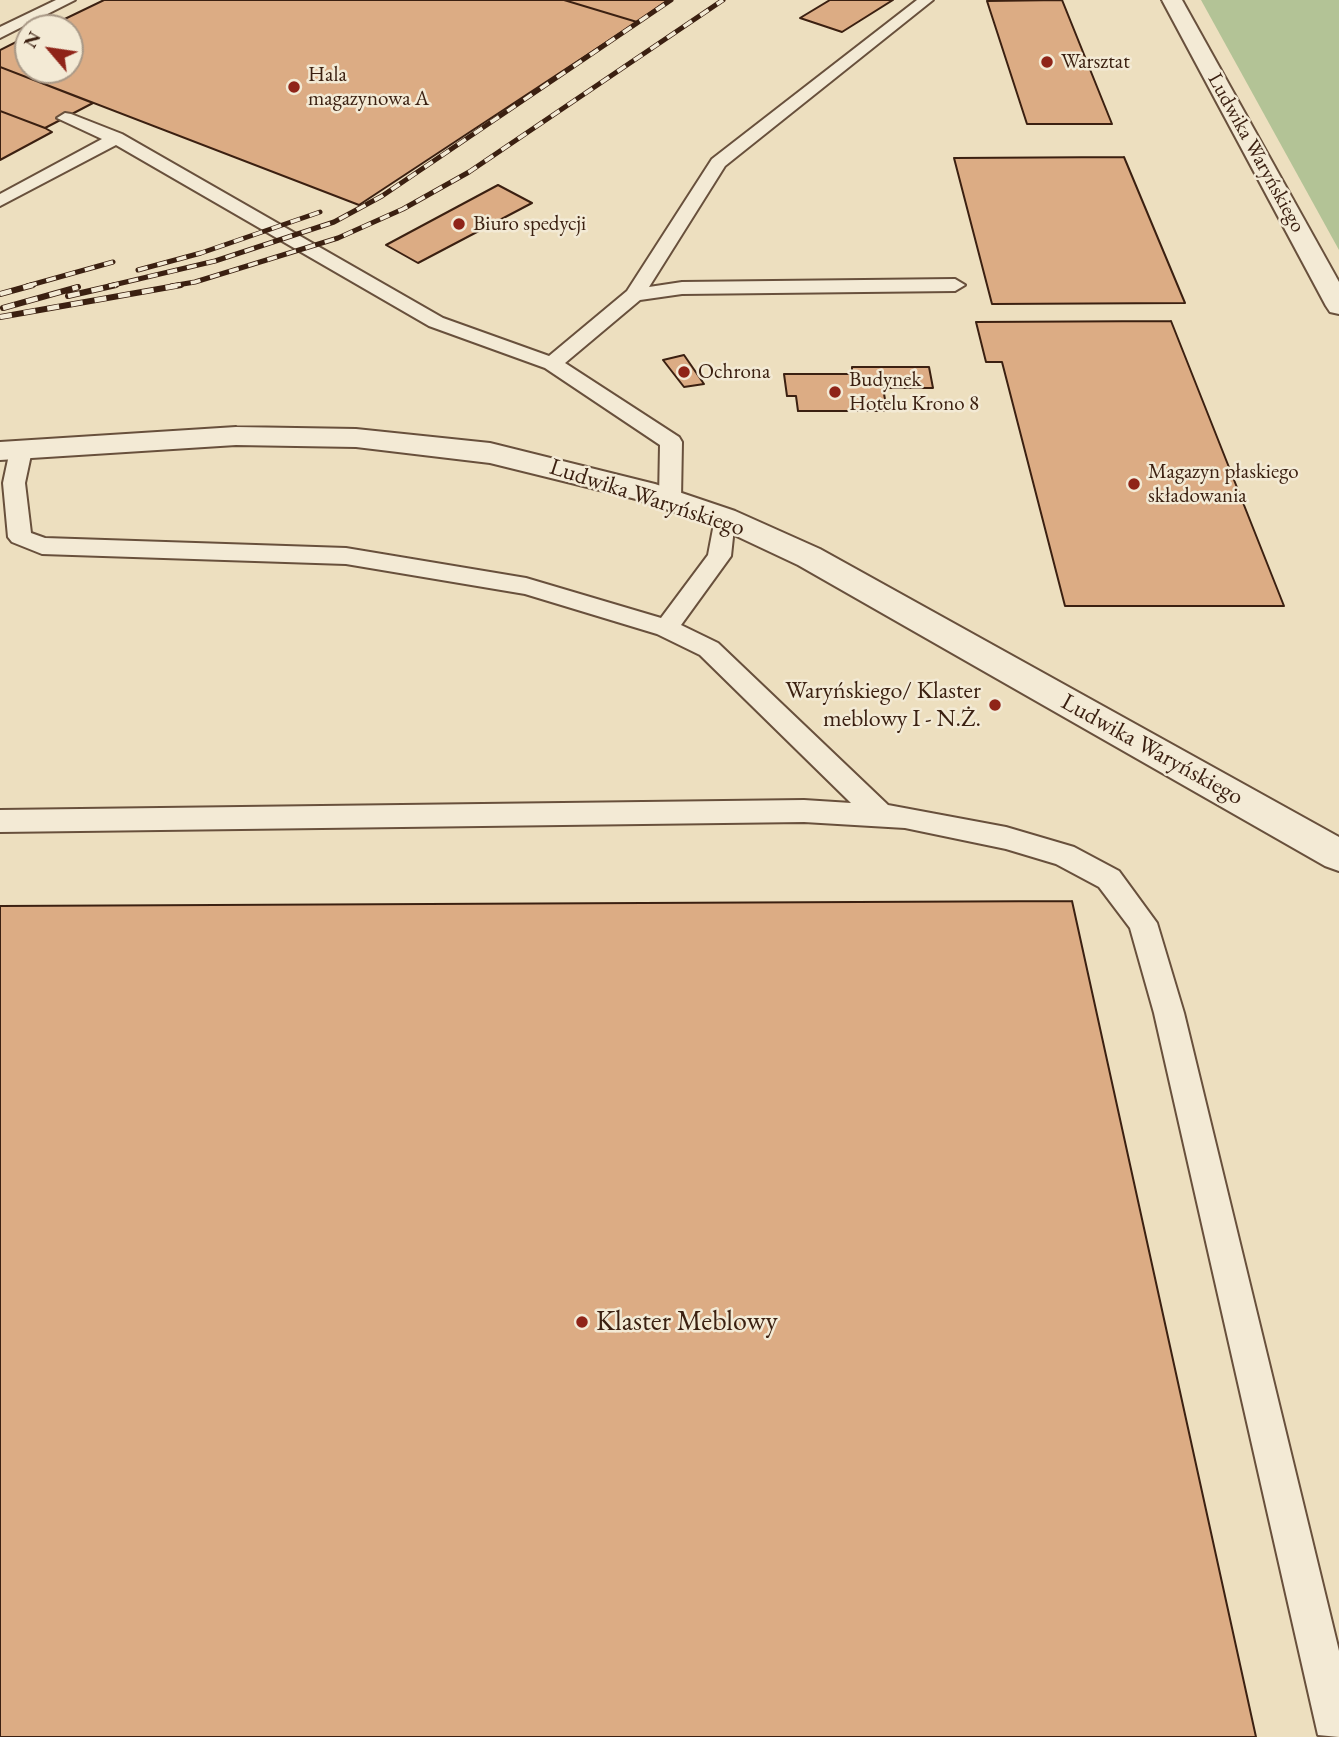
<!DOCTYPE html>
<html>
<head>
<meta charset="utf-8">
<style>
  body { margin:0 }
  #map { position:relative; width:1339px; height:1737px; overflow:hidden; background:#eddfbf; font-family:"EB Garamond",serif }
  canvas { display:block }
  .north { position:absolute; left:14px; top:14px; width:70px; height:70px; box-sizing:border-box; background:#f3ead5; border:2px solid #a99987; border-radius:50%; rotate:299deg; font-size:19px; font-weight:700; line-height:28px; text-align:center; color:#3b2011 }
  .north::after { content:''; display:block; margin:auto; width:24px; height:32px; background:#8f2418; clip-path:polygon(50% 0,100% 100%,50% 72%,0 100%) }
</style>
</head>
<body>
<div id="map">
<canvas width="1339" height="1737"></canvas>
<div class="north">N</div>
</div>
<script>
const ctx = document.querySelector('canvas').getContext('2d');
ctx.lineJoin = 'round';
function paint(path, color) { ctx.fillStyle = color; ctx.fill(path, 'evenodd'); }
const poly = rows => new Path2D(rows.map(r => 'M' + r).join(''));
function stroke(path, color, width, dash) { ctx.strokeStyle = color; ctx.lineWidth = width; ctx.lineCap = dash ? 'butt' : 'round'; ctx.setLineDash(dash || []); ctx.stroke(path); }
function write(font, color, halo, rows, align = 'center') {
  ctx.font = font + ' "EB Garamond",serif'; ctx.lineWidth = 5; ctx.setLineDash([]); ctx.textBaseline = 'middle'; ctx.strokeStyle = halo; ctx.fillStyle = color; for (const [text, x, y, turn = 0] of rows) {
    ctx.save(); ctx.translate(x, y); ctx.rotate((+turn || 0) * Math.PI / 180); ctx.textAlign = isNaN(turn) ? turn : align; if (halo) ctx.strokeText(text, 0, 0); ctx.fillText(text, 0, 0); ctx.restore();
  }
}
const green = poly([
  [1201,0,1339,0,1339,250]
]);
const building = poly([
  [104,0,564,0,637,22,359,205,0,67,0,50,28,36,28,70,70,70,70,28,46,28,104,0],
  [564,0,668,0,637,22,564,0],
  [830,0,893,0,842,32,800,18,830,0],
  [1062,0,1112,124,1027,124,987,1,1062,0],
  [0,67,93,103,45,128,0,111,0,67],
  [0,111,45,128,52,132,0,160,0,111],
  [1124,157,1185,303,992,304,954,158,1124,157],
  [498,185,532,203,418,263,386,245,498,185],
  [1171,321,1284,606,1065,606,1002,362,986,362,976,322,1171,321],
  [684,355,704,384,684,387,663,360,684,355],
  [852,367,929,367,933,388,883,388,887,411,798,411,796,396,787,396,784,374,852,374,852,367],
  [1072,901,1256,1737,0,1737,0,906,1072,901]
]);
const service = poly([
  [56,0,75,0,0,38,0,27,56,0],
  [917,0,933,0,725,166,649,287,682,282,955,279,965,285,955,291,682,294,640,300,565,363,679,437,682,442,681,499,678,504,670,506,662,504,659,499,660,445,545,368,429,326,116,145,0,206,0,194,102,139,57,118,65,113,71,114,122,134,443,318,549,356,627,291,712,159,917,0],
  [21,443,32,450,25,483,31,533,45,538,346,548,526,578,661,618,708,555,716,513,732,513,735,518,731,556,681,625,718,643,888,805,1006,827,1074,847,1119,871,1157,923,1184,1013,1339,1651,1339,1737,1318,1735,1154,1013,1130,928,1099,887,1056,864,1006,849,905,828,804,822,0,832,0,810,804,800,851,803,700,655,657,634,525,594,346,564,42,554,12,542,8,537,3,483,10,450,21,443]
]);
const minor = poly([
  [236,427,356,429,490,443,655,484,735,511,820,549,1339,837,1339,871,1325,866,798,565,713,525,636,499,490,463,356,447,236,445,0,460,0,442,236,427]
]);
const tertiary = poly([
  [1162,0,1182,0,1339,282,1339,314,1330,312,1326,306,1162,0]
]);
const railFar1 = poly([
  [138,270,201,253,320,212],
  [27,286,113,262],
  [109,286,215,261,334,222,382,196,671,0],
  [171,286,195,282,338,238,403,209,469,172,723,0]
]);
const rail = poly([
  [0,294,33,285],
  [68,296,116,285],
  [3,308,78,287],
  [0,317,181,285]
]);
const markers = [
  [1047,62,7,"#8f2418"],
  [294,87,7,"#8f2418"],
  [459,224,7,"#8f2418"],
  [684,372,7,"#8f2418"],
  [835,392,7,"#8f2418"],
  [1134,484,7,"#8f2418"],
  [995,705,7,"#8f2418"],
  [582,1322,7,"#8f2418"]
];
const farPoinames = [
  ["Warsztat",1061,62],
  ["Hala",308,75],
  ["magazynowa A",308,99],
  ["Biuro spedycji",473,224],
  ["Ochrona",698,372],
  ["Budynek",849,380],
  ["Hotelu Krono 8",849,404],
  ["Magazyn płaskiego",1148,472],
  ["składowania",1148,496]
];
const farStreetnames = [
  ["Ludwika Waryńskiego",1256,153,61]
];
const streetNames = [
  ["Ludwika Waryńskiego",647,498,18],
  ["Ludwika Waryńskiego",1152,750,29]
];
const poiNames = [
  ["Waryńskiego/ Klaster",981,691],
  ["meblowy I - N.Ż.",981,719]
];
const nearPoinames = [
  ["Klaster Meblowy",596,1322]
];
paint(green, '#b3c396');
paint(building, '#dcac84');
stroke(building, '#3b2011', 2);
stroke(service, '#68503c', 4);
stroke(minor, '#68503c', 4);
stroke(tertiary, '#68503c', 4);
paint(service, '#f3ead5');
paint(minor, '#f3ead5');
paint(tertiary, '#f3ead5');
stroke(railFar1, '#3b2011', 5);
stroke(rail, '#3b2011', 6);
stroke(railFar1, '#f3ead5', 3.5, [10]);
stroke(rail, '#f3ead5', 4.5, [12]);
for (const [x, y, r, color] of markers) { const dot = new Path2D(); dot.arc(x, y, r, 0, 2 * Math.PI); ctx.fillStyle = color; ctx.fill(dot); stroke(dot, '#f3ead5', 2.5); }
write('21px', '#3b2011', '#f3ead5', farPoinames, 'left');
write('21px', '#3b2011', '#f3ead5', farStreetnames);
write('24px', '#3b2011', '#f3ead5', streetNames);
write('24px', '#3b2011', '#f3ead5', poiNames, 'right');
write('28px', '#3b2011', '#f3ead5', nearPoinames, 'left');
</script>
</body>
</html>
